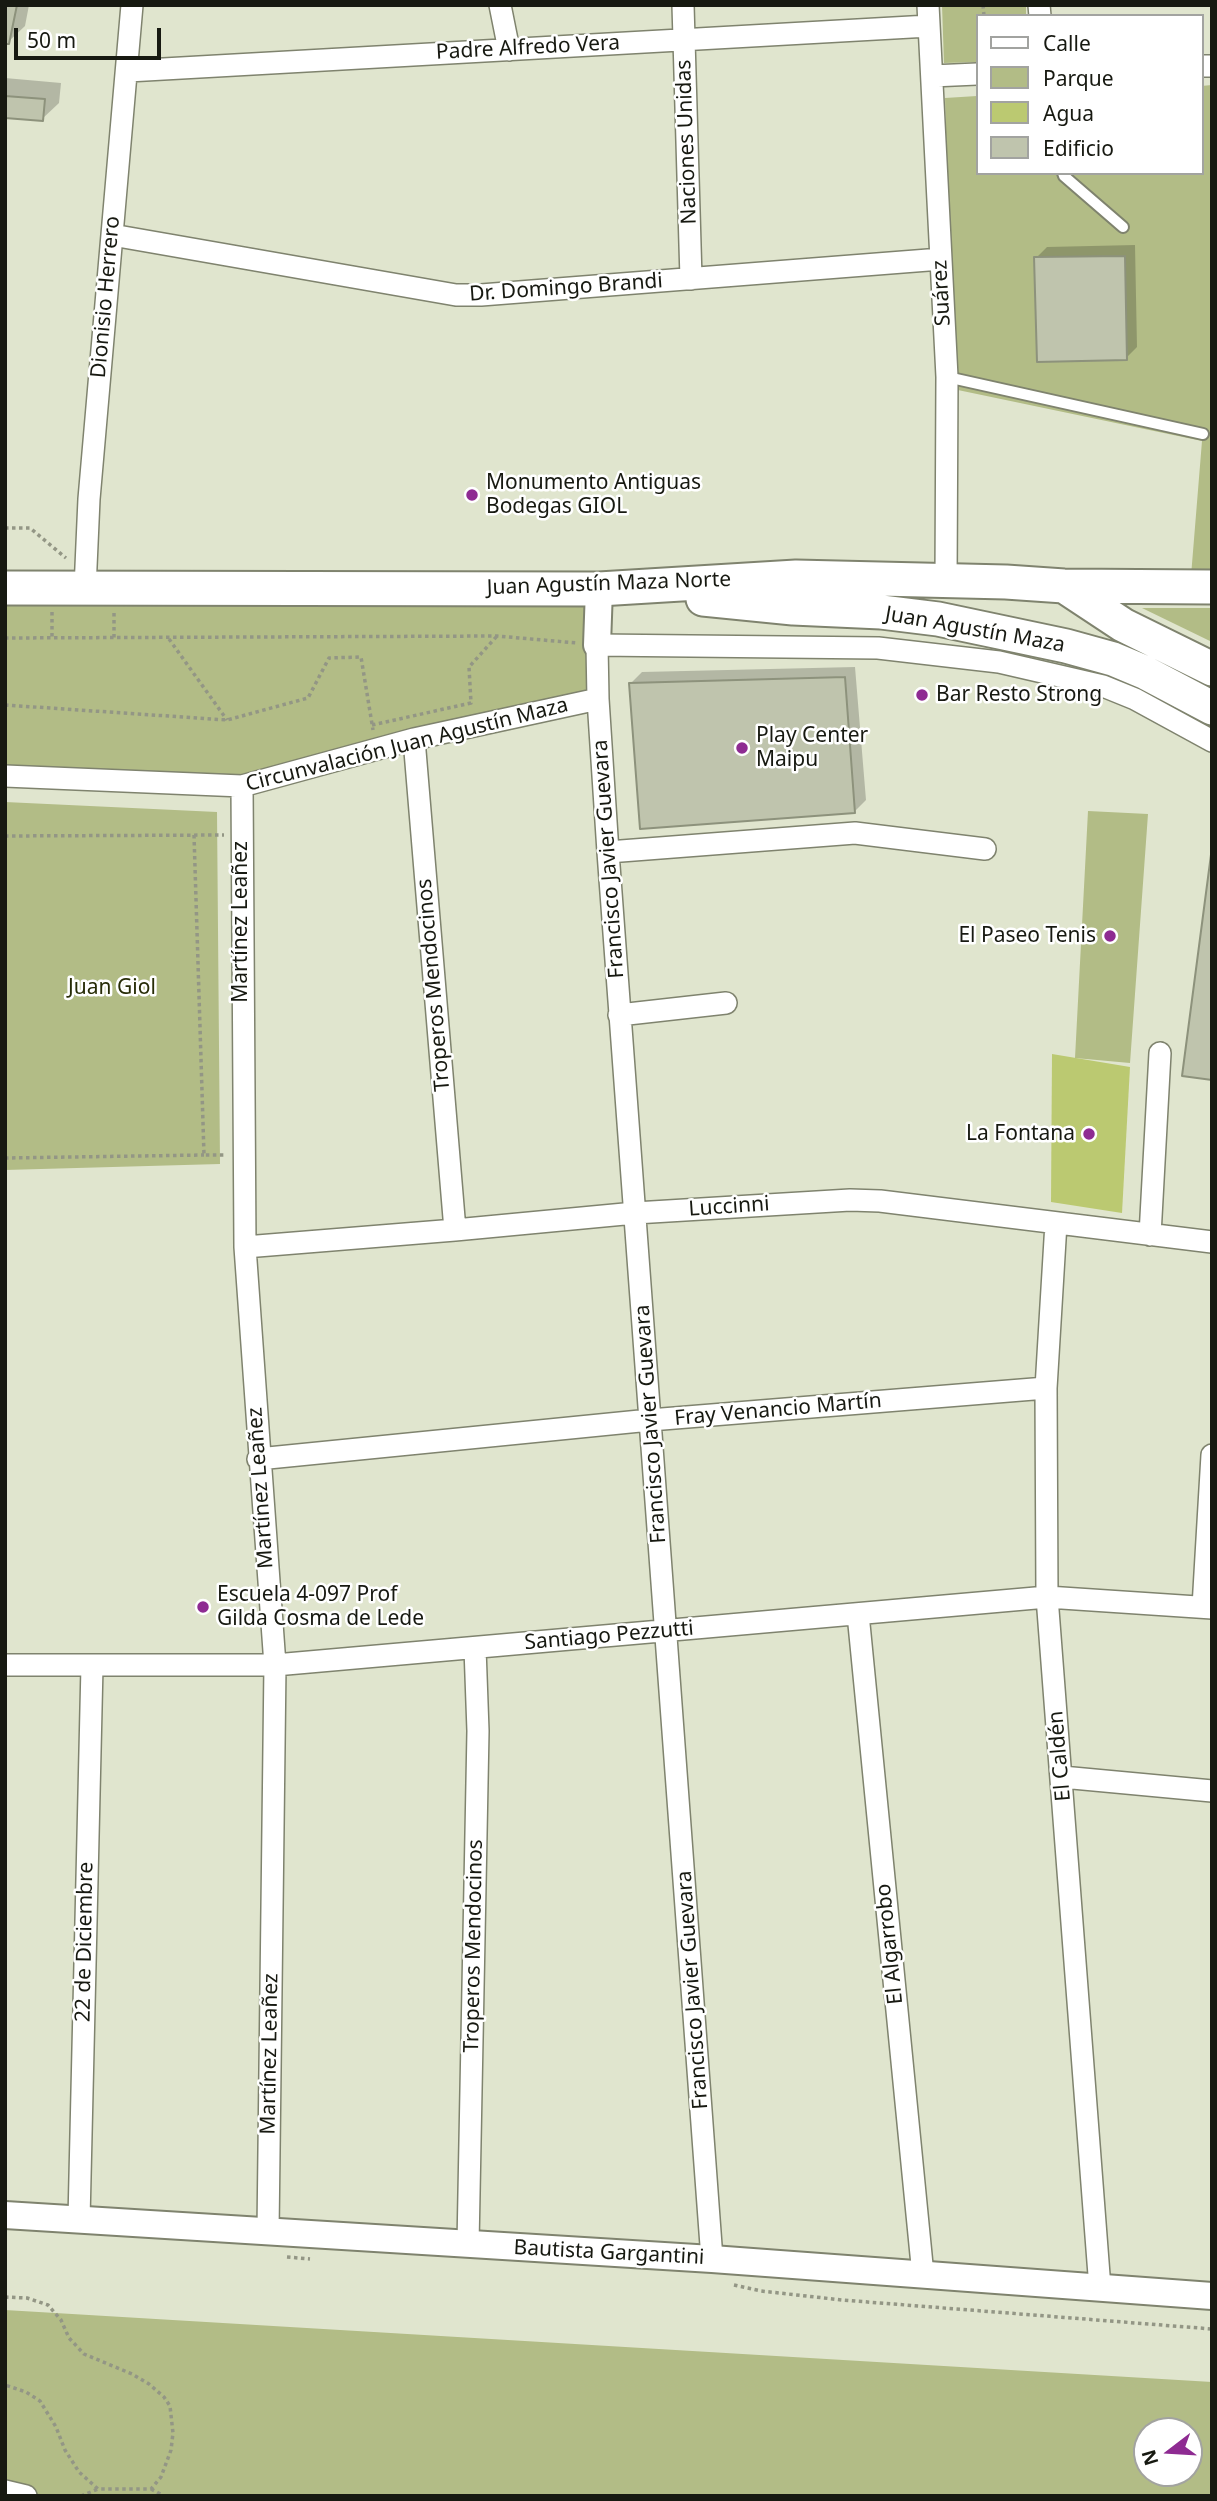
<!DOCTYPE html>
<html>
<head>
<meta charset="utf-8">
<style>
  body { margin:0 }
  #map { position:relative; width:1217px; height:2501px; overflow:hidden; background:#e0e5ce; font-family:"Noto Sans",sans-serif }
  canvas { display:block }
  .frame { position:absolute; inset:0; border:7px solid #171911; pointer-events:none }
  .legend { position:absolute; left:976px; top:14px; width:228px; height:161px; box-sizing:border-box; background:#fff; border:2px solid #a2a3a0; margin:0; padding:9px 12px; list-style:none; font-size:21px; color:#171911 }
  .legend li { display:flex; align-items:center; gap:14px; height:35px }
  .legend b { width:35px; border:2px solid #a2a3a0 }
  .north { position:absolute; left:1133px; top:2417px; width:70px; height:70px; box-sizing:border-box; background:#fff; border:2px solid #a2a3a0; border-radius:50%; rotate:253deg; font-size:19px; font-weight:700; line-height:28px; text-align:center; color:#171911 }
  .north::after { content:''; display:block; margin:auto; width:24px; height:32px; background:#8e2b92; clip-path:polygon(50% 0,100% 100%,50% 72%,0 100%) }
  .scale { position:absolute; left:14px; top:28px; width:147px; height:32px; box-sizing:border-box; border:4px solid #171911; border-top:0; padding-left:9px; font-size:21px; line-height:24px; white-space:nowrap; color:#171911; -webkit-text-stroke:5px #fff; paint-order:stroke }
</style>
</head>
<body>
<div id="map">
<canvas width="1217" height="2501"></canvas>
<div class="frame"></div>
<ul class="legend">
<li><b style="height:9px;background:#fff"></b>Calle</li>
<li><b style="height:19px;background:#b2bc86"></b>Parque</li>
<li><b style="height:19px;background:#bbc971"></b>Agua</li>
<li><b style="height:19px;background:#bfc4ad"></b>Edificio</li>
</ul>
<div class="north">N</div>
<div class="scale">50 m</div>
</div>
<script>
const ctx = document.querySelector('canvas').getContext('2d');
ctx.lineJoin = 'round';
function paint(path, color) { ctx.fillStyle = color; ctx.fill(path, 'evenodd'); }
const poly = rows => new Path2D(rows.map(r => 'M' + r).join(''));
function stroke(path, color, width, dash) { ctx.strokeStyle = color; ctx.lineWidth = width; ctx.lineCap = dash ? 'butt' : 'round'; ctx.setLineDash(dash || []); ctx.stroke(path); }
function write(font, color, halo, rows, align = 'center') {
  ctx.font = font + ' "Noto Sans",sans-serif'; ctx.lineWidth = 5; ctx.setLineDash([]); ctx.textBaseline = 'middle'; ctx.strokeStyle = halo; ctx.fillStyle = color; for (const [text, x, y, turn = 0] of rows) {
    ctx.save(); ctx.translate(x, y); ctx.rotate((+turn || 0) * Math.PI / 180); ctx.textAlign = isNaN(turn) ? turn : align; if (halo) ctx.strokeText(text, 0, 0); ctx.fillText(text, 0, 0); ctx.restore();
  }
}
const green = poly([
  [942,5,1026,5,1026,16,977,16,977,62,944,63],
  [1212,85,1212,576,1191,576,1202,441,953,389,945,98,977,96,977,173,1201,173,1201,86],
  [5,588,599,589,598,699,242,786,5,776],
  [1142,608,1212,608,1212,642],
  [5,802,217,812,220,1164,5,1170],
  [1088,811,1148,814,1130,1063,1075,1058],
  [5,2310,1212,2382,1212,2496,5,2496],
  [1147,2431,1189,2431,1189,2473,1147,2473]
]);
const water = poly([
  [1052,1054,1130,1067,1122,1213,1051,1202]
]);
const shadow = poly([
  [5,5,29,5,25,26,8,42],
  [5,78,61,83,59,103,42,119,5,116],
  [1135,245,1137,347,1126,358,1036,258,1047,247],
  [855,667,866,800,855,811,631,683,642,672]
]);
const building = poly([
  [5,5,17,5,9,44,5,44,5,5],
  [5,96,45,99,43,121,5,118,5,96],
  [1125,256,1127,360,1037,362,1034,257,1125,256],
  [845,677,855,813,640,829,629,683,845,677],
  [1212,847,1212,1080,1182,1076,1212,847]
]);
const path = poly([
  [983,5,984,16],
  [5,528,30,528,66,558],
  [52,612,52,638],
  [114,613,114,639],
  [5,638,497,636,577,643],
  [169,639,227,720],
  [5,705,227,720,308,698,329,658,361,657,373,730],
  [372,725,471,703,469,667,497,636],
  [194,835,204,1155,224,1155],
  [5,836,224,835],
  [5,1158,204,1155],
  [287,2257,310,2259],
  [734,2285,761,2291,842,2300,1212,2329],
  [5,2297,27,2298,48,2305,61,2320,69,2338,84,2354,132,2374,149,2384,164,2397,170,2406,173,2433,171,2450,161,2477,151,2489,98,2489,79,2472,65,2450,56,2427,40,2401,26,2392,5,2385],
  [151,2489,164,2496],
  [81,2496,98,2489]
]);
const service = poly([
  [1063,173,1064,176,1123,227],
  [947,377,1203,434]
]);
const minor = poly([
  [500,5,509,50],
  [683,5,691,279],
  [928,5,947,377,946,581],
  [1039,5,1040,16],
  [1201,66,1212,66],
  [128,71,929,26],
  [932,76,977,74],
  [112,235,456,295,481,295,941,259],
  [85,589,89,499,132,5],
  [414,739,455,1230],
  [5,776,242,786,414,739,598,699],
  [242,786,245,1247,275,1665,268,2231],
  [608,852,855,833,985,849],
  [619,1015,726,1003],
  [1056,1223,1046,1388,1047,1597,1100,2288],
  [1150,1235,1160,1053],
  [245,1247,455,1230,635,1213,850,1200,880,1201,1212,1242],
  [258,1459,650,1420,1046,1388],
  [1203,1607,1212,1455],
  [858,1614,923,2275],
  [5,1665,275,1665,1047,1597,1212,1608],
  [1062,1777,1212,1791],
  [79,2219,92,1666],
  [468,2244,478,1731,475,1648],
  [712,2259,608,852,598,699,597,645,878,648,999,662,1103,686,1135,699,1212,741],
  [5,2491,26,2496]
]);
const tertiary = poly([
  [597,645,599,589],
  [5,2215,712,2259,1212,2296]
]);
const primary = poly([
  [1064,586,1123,625,1212,669],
  [5,588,599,589,796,577,1006,582,1064,586,1212,587],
  [703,599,793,608,881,612,938,619,1066,646,1113,659,1144,672,1212,708]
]);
const markers = [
  [472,495,7,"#8e2b92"],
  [922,695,7,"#8e2b92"],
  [742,748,7,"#8e2b92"],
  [1110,936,7,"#8e2b92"],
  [1089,1134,7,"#8e2b92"],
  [203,1607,7,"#8e2b92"]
];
const streetNames = [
  ["Padre Alfredo Vera",528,48,-3],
  ["Naciones Unidas",687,142,-92],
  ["Dr. Domingo Brandi",566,288,-4],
  ["Suárez",942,293,-93],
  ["Dionisio Herrero",106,297,-85],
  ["Juan Agustín Maza Norte",609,584,-2],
  ["Juan Agustín Maza",975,630,10],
  ["Circunvalación Juan Agustín Maza",407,745,-14],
  ["Francisco Javier Guevara",609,859,-94],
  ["Martínez Leañez",241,922,-90],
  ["Troperos Mendocinos",434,985,-95],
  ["Luccinni",729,1207,-4],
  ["Fray Venancio Martín",778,1410,-5],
  ["Francisco Javier Guevara",651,1424,-94],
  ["Martínez Leañez",261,1488,-94],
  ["Santiago Pezzutti",609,1636,-5],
  ["El Caldén",1060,1756,-95],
  ["22 de Diciembre",85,1942,-89],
  ["El Algarrobo",890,1944,-96],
  ["Troperos Mendocinos",474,1946,-89],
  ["Francisco Javier Guevara",693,1990,-94],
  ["Martínez Leañez",270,2054,-89],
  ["Bautista Gargantini",609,2253,3]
];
const poiNames = [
  ["Monumento Antiguas",486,483],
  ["Bodegas GIOL",486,507],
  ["Bar Resto Strong",936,695],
  ["Play Center",756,736],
  ["Maipu",756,760],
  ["El Paseo Tenis",1096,936,"right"],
  ["La Fontana",1075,1134,"right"],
  ["Escuela 4-097 Prof",217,1595],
  ["Gilda Cosma de Lede",217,1619]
];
const parkNames = [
  ["Juan Giol",112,988]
];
paint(green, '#b2bc86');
paint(water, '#bbc971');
paint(shadow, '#0003');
paint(building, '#bfc4ad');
stroke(building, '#8d927c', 2);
stroke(service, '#7f836e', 14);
stroke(minor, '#7f836e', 24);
stroke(tertiary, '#7f836e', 30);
stroke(primary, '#7f836e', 37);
stroke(path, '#939685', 3.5, [3.5, 3.5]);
stroke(service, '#fff', 10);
stroke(minor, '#fff', 21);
stroke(tertiary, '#fff', 26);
stroke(primary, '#fff', 33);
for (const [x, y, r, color] of markers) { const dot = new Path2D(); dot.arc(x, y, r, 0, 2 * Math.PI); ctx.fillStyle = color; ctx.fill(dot); stroke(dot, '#fff', 2.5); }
write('21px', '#171911', '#fff', streetNames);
write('21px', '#171911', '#fff', poiNames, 'left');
write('21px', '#272c06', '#fff', parkNames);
</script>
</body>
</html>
